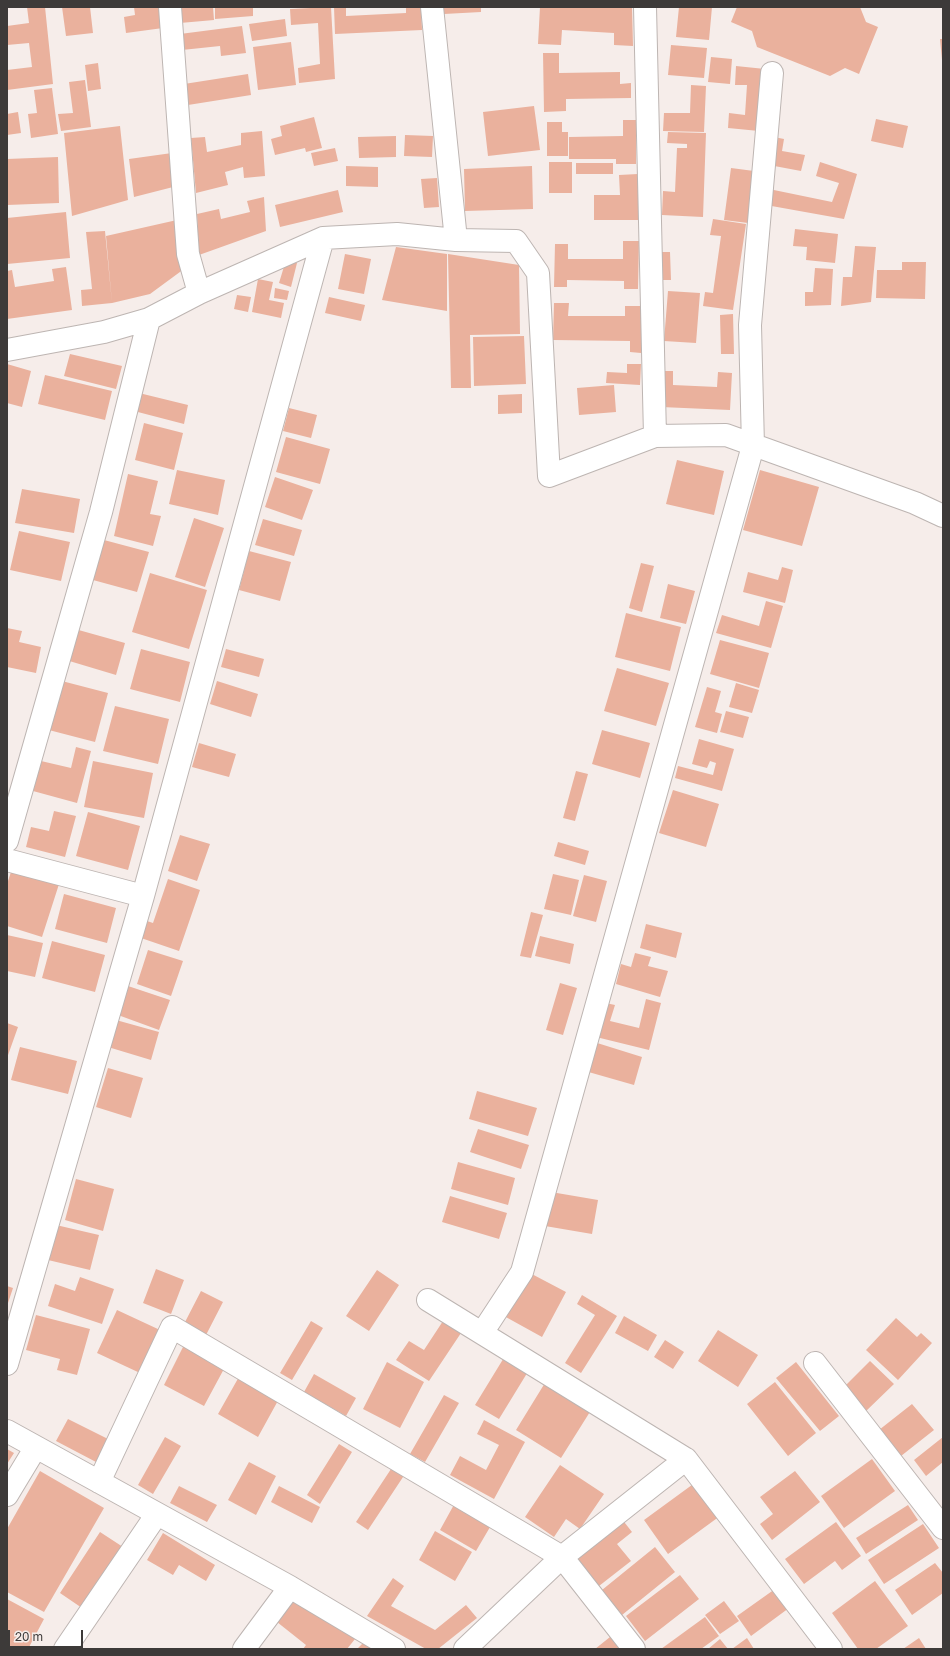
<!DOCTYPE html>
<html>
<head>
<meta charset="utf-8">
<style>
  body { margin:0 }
  #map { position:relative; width:950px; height:1656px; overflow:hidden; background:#f6edea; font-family:"Golos Text",sans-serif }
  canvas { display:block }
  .frame { position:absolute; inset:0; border:8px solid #3d3a39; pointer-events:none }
  .scale { position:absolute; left:8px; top:1630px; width:75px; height:18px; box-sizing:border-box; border:2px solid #3d3a39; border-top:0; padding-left:5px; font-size:12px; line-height:14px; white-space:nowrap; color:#3d3a39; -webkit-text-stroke:3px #f6edea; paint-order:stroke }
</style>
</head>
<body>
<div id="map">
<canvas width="950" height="1656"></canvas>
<div class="frame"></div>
<div class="scale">20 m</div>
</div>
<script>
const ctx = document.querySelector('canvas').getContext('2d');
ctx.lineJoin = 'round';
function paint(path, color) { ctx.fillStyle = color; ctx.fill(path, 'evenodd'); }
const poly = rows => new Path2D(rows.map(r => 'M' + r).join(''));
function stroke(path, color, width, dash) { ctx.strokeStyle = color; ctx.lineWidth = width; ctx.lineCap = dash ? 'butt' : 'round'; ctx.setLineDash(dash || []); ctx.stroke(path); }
const building = poly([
  [27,7,45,7,53,84,7,90,7,70,32,67,29,43,7,45,7,26,29,23],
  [62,7,90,7,93,33,66,36],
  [134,7,160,7,163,28,126,33,124,17,135,15],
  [178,7,213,7,214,20,180,23],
  [215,7,253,7,253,16,215,19],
  [331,7,335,79,299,83,298,68,320,64,318,23,291,25,290,9],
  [334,7,346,7,346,16,406,13,406,7,421,7,422,30,335,34],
  [444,7,481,7,481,12,444,14],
  [540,7,632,7,633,46,614,45,614,33,562,30,561,45,538,44],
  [679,7,712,7,709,40,676,37],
  [737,7,860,7,866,22,878,27,859,74,845,68,830,76,757,47,752,31,731,22],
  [285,19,287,36,252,41,249,24],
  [242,26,246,53,221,56,220,46,182,50,180,34],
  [940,39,943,39,943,59,942,60],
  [291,42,296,85,258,90,253,47],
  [671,45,707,48,704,78,668,75],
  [543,53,559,53,559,73,620,72,620,84,631,83,631,98,566,99,566,111,544,112],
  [711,57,732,59,730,84,708,82],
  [98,63,101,89,88,91,85,65],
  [736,66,765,69,759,131,728,128,729,113,745,115,747,85,735,85],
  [248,74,251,95,188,105,184,84],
  [85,80,91,127,61,131,58,114,73,113,69,82],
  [691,85,706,86,704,132,663,131,664,113,690,113],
  [52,88,58,134,31,138,28,114,37,113,34,90],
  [534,106,540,150,488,156,483,112],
  [18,112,21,133,7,135,7,114],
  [314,117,322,148,306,152,305,148,275,155,271,139,282,136,280,126],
  [876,119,908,126,903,148,871,141],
  [623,120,636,120,636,164,616,164,616,159,569,159,569,137,623,136],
  [547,122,562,122,562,132,568,132,568,156,547,156],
  [120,126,128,200,72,216,64,133],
  [262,131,265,176,244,178,243,167,225,172,228,185,196,193,191,138,205,137,207,152,241,145,241,133],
  [668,132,706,133,703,217,662,215,663,191,675,192,677,148,687,148,687,144,667,143],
  [405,135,433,136,432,157,404,156],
  [396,136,396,157,359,158,358,137],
  [774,137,784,139,782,151,805,155,801,171,769,165],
  [335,148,338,161,314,166,311,153],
  [172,153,177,186,134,197,129,159],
  [58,157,59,203,7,205,7,159],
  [549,162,572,162,572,193,549,193],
  [820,162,857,174,844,219,766,205,769,189,832,202,839,183,816,176],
  [576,163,613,163,613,174,576,174],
  [346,166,378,167,378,187,346,186],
  [532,166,533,209,465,211,464,169],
  [731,168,754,171,748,223,724,220],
  [638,174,638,220,594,220,594,195,620,195,619,175],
  [437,178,439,207,424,208,421,179],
  [338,190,343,212,280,227,275,205],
  [264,197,266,231,199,255,197,214,219,209,221,219,250,212,247,201],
  [66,212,70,258,7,264,7,218],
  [713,219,746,224,733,310,703,306,705,292,713,293,721,236,710,235],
  [177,220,184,269,150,294,112,303,106,236],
  [795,229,838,234,835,263,806,260,807,247,793,246],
  [105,231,112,303,82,306,81,290,92,289,86,232],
  [623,241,639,241,638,289,624,289,624,281,567,280,567,287,554,287,555,244,568,244,568,259,623,259],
  [855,246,876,247,871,302,841,306,843,277,852,277],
  [396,247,447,254,447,311,382,300],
  [656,252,670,252,671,280,657,280],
  [345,254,371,259,364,294,338,289],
  [448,254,519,265,520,334,470,335,471,388,451,388],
  [286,260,297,263,291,287,279,283],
  [902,262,926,262,925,299,876,298,877,270,902,270],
  [66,267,72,310,7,319,7,271,12,270,15,287,54,281,52,269],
  [815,268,833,269,831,305,805,306,805,292,813,292],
  [258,279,273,282,269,300,284,303,281,318,252,312],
  [275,288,289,291,287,300,274,298],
  [668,291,700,293,696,343,664,341],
  [237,295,251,297,248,312,234,309],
  [329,297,365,305,361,321,325,313],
  [554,303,569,303,568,316,625,316,625,306,642,306,641,353,630,352,630,341,553,340],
  [733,314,734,354,721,354,720,315],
  [524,336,526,384,474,386,473,337],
  [70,354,122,366,116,389,64,376],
  [7,364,31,371,22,407,7,403],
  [627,364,641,364,640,385,606,383,607,372,627,373],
  [662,371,673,371,673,385,717,387,718,372,732,373,730,410,661,407],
  [45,375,112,391,105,420,38,404],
  [614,385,616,412,579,415,577,388],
  [139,393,188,405,184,424,134,411],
  [522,394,522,413,498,414,498,395],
  [289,408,317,415,311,438,283,431],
  [144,423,183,433,174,470,135,460],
  [286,437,330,449,320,484,276,472],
  [677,460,724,471,714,515,666,504],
  [177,470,225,480,218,515,169,504],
  [760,470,819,487,802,546,743,530],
  [128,474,158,481,150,514,161,516,153,546,114,536],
  [275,477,313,490,302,520,265,507],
  [22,489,80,499,74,533,15,523],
  [194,518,224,528,205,587,175,577],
  [263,519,302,530,294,556,255,545],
  [19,531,70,542,61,581,10,570],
  [104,540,149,552,137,592,93,580],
  [249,551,291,562,280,601,239,590],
  [641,563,654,566,642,612,629,608],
  [782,567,793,570,785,603,743,592,748,572,778,580],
  [150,573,207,590,189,649,132,632],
  [668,584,695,591,686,624,660,618],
  [766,601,783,606,771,648,716,633,722,615,759,626],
  [626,613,681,627,670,671,615,657],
  [7,628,22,631,19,642,41,647,36,673,7,667],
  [75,629,125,643,116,675,66,660],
  [720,640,769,653,759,688,710,674],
  [141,649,190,662,180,702,130,689],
  [226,649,264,659,259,677,221,667],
  [617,668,669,683,656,726,604,711],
  [58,680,108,693,95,742,45,729],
  [217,681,258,694,251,717,210,704],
  [736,683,759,690,752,713,729,707],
  [707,687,721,691,715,712,722,714,717,733,695,727],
  [115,706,169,719,158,764,103,751],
  [726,711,749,717,743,738,720,732],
  [602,730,650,743,640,778,592,764],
  [699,739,734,749,722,791,675,778,678,766,713,775,716,763,710,761,707,768,692,764],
  [199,743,236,754,229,777,192,767],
  [76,747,91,751,77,803,33,791,41,761,71,768],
  [93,761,153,773,144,818,84,807],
  [576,771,588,774,575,821,563,818],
  [673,790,719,804,706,847,659,833],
  [54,811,76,816,65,857,26,847,31,827,49,831],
  [88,812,140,826,128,870,76,856],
  [180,835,210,844,197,881,168,871],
  [558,842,589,851,585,865,554,856],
  [13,866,60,881,42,937,7,926,7,884],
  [553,874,579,880,571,915,544,909],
  [584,875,607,881,596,922,573,916],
  [168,879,200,890,179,951,141,938,147,921,153,923],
  [64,894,116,908,107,943,55,929],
  [531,912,543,915,531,958,520,956],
  [646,924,682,933,676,958,640,948],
  [7,935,43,943,35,977,7,971],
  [540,936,574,944,570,964,535,956],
  [52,941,105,955,95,992,42,978],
  [148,950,183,961,171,996,137,984],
  [635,953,651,957,648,966,668,971,660,997,616,984,621,964,631,967],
  [560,983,577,988,563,1035,546,1030],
  [128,986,170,1000,159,1030,118,1015],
  [646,999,661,1003,649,1050,592,1036,601,1002,615,1005,610,1021,639,1028],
  [116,1020,159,1032,151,1060,108,1047],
  [7,1023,18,1027,7,1058],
  [594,1042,642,1057,634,1085,585,1071],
  [20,1047,77,1061,68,1094,11,1080],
  [108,1068,143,1078,131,1118,96,1107],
  [477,1091,537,1108,528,1136,469,1119],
  [478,1129,529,1145,521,1169,470,1152],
  [458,1162,515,1178,508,1205,451,1189],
  [76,1179,114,1189,103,1231,65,1220],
  [551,1192,598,1200,592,1234,545,1226],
  [450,1196,507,1213,499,1239,442,1222],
  [56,1225,99,1235,90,1270,48,1260],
  [156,1269,184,1280,171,1314,143,1303],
  [377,1270,399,1285,369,1331,346,1316],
  [528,1272,566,1292,542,1337,504,1316],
  [80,1277,114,1289,102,1324,48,1306,55,1284,75,1291],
  [7,1286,13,1288,7,1306],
  [201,1291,223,1302,206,1335,184,1324],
  [582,1295,617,1316,581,1373,565,1363,595,1315,577,1304],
  [117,1310,160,1330,140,1373,97,1353],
  [36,1315,90,1329,77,1375,57,1370,60,1359,26,1350],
  [624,1316,657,1335,648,1351,615,1333],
  [896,1318,917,1337,921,1333,932,1343,898,1380,866,1350],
  [311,1321,323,1328,292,1380,280,1373],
  [443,1321,461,1333,429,1381,396,1360,409,1341,424,1350],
  [718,1330,758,1355,738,1387,698,1361],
  [665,1340,684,1352,673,1369,654,1357],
  [184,1345,225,1367,204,1406,164,1385],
  [505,1356,529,1370,499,1419,475,1405],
  [870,1361,894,1384,864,1413,841,1390],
  [387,1362,424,1382,400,1428,363,1409],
  [796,1362,839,1416,820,1431,776,1378],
  [314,1374,356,1398,346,1416,304,1392],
  [240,1375,280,1397,258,1437,218,1414],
  [548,1378,593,1407,561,1458,516,1430],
  [775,1382,816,1433,788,1456,747,1404],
  [444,1395,459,1403,425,1462,410,1454],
  [912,1404,934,1430,901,1456,879,1430],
  [68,1419,108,1439,96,1462,56,1441],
  [484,1420,525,1442,494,1499,450,1475,460,1456,486,1470,499,1445,477,1434],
  [165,1437,181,1446,153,1494,138,1485],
  [943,1437,943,1462,926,1476,914,1460],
  [339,1444,352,1452,320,1504,307,1495],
  [7,1449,14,1453,7,1464],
  [872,1459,895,1491,844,1528,821,1496],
  [249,1462,276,1476,256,1515,228,1500],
  [560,1465,604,1494,580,1529,566,1519,554,1537,525,1517],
  [393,1466,405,1474,368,1530,356,1522],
  [40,1471,104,1508,44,1612,7,1592,7,1529],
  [795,1471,820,1502,772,1540,760,1524,773,1514,760,1497],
  [696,1482,720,1516,668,1554,644,1520],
  [179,1486,217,1505,207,1522,170,1503],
  [279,1486,320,1507,312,1523,271,1502],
  [456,1501,493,1522,476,1551,440,1530],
  [908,1505,918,1520,866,1554,856,1538],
  [621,1518,632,1532,617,1544,631,1561,599,1586,574,1554],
  [836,1522,861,1556,842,1570,835,1561,804,1584,785,1559],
  [923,1524,939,1548,884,1584,868,1560],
  [435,1531,472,1552,455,1581,419,1560],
  [100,1532,123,1547,82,1608,60,1593],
  [163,1533,215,1565,206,1581,179,1565,173,1575,147,1560],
  [655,1547,675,1572,622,1615,602,1590],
  [935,1563,943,1573,943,1593,912,1615,895,1590],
  [680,1575,699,1599,645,1641,626,1616],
  [393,1578,404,1586,391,1606,435,1630,466,1605,477,1618,438,1649,426,1649,367,1616],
  [875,1581,908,1626,876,1649,858,1649,832,1613],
  [775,1589,789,1608,751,1636,737,1616],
  [299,1595,355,1639,347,1649,303,1649,306,1645,277,1622],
  [7,1599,44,1619,28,1649,7,1649],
  [724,1601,739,1621,720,1634,705,1615],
  [705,1617,719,1636,701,1649,661,1649],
  [610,1637,620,1649,595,1649],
  [747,1638,754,1649,732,1649],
  [919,1638,926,1649,903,1649],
  [720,1639,728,1649,708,1649],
  [366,1640,376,1649,357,1649]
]);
const minor = poly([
  [170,7,188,254,199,293],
  [432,7,456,240],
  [645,7,655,436],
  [7,350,104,332,149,319,199,293,323,238,397,234,456,240,516,241,538,273,549,476,655,436,726,435,915,503,943,516],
  [7,841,101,512,149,319],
  [7,860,143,896],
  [428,1300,686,1459,831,1649],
  [482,1333,522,1272,753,446,750,325,772,73],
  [815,1363,943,1528],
  [7,1364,143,896,323,238],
  [7,1431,290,1587,394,1649],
  [99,1482,172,1327,562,1557,634,1649],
  [7,1495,36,1447],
  [65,1649,157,1514],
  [244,1649,290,1587],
  [465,1649,562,1557,686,1459]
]);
paint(building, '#eab19d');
stroke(minor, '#bdb5b2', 24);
stroke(minor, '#fff', 22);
</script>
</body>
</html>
